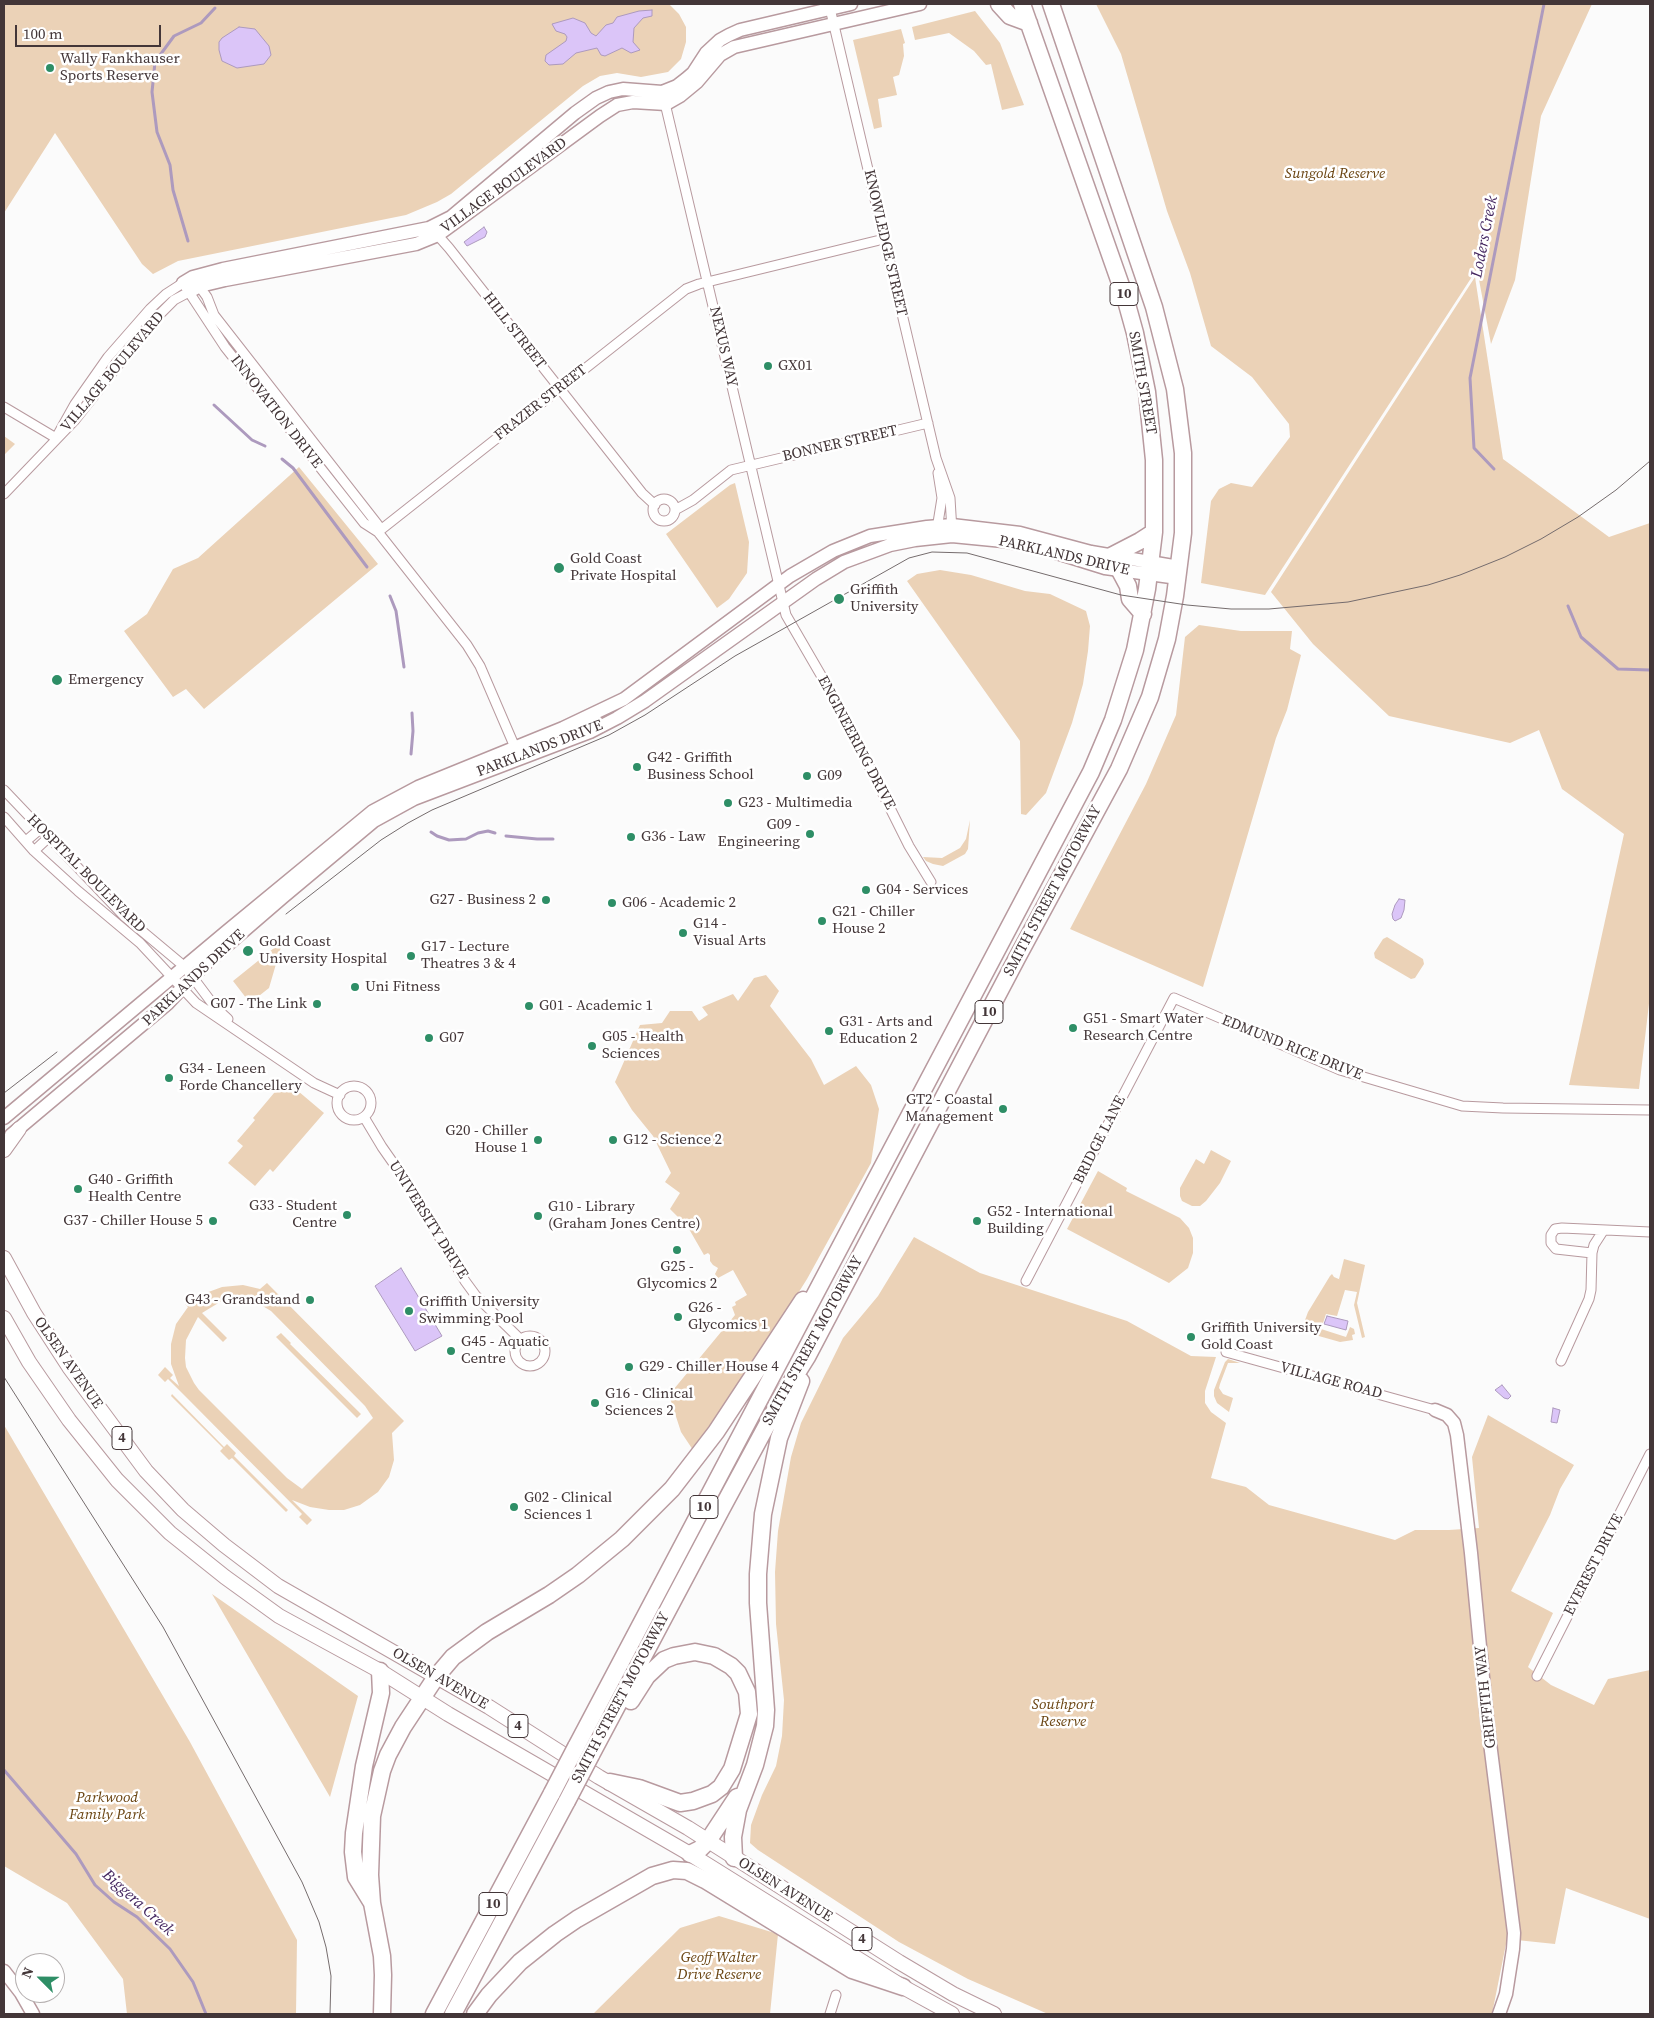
<!DOCTYPE html>
<html>
<head>
<meta charset="utf-8">
<style>
  body { margin:0 }
  #map { position:relative; width:1654px; height:2018px; overflow:hidden; background:#fbfbfb; font-family:"Source Serif 4",serif }
  canvas { display:block }
  .frame { position:absolute; inset:0; border:5px solid #433638; pointer-events:none }
  .north { position:absolute; left:15px; top:1953px; width:50px; height:50px; box-sizing:border-box; background:#fff; border:1px solid #b4afaf; border-radius:50%; rotate:293deg; font-size:14px; font-weight:700; line-height:20px; text-align:center; color:#433638 }
  .north::after { content:''; display:block; margin:auto; width:18px; height:22px; background:#2e8e66; clip-path:polygon(50% 0,100% 100%,50% 72%,0 100%) }
  .scale { position:absolute; left:15px; top:25px; width:146px; height:22px; box-sizing:border-box; border:2px solid #433638; border-top:0; padding-left:6px; font-size:15px; line-height:18px; white-space:nowrap; color:#433638; -webkit-text-stroke:4px #fff; paint-order:stroke }
</style>
</head>
<body>
<div id="map">
<canvas width="1654" height="2018"></canvas>
<div class="frame"></div>
<div class="north">N</div>
<div class="scale">100 m</div>
</div>
<script>
const ctx = document.querySelector('canvas').getContext('2d');
ctx.lineJoin = 'round';
function paint(path, color) { ctx.fillStyle = color; ctx.fill(path, 'evenodd'); }
const poly = rows => new Path2D(rows.map(r => 'M' + r).join(''));
function stroke(path, color, width, dash) { ctx.strokeStyle = color; ctx.lineWidth = width; ctx.lineCap = dash ? 'butt' : 'round'; ctx.setLineDash(dash || []); ctx.stroke(path); }
function write(font, color, halo, rows, align = 'center') {
  ctx.font = font + ' "Source Serif 4",serif'; ctx.lineWidth = 5; ctx.setLineDash([]); ctx.textBaseline = 'middle'; ctx.strokeStyle = halo; ctx.fillStyle = color; for (const [text, x, y, turn = 0] of rows) {
    ctx.save(); ctx.translate(x, y); ctx.rotate((+turn || 0) * Math.PI / 180); ctx.textAlign = isNaN(turn) ? turn : align; if (halo) ctx.strokeText(text, 0, 0); ctx.fillText(text, 0, 0); ctx.restore();
  }
}
const green = poly([
  [4,4,669,4,679,14,686,27,686,42,681,59,668,72,641,77,617,73,600,76,583,86,451,194,437,202,406,215,178,261,153,274,142,264,55,133,4,213],
  [1096,4,1592,4,1541,116,1515,280,1491,344,1477,269,1265,595,1201,583,1211,501,1219,489,1231,483,1252,487,1290,437,1289,424,1252,377,1211,346,1190,273,1167,211,1121,54],
  [975,11,1000,43,1024,105,1002,110,991,64,986,65,974,51,949,33,915,40,912,27],
  [901,29,905,43,903,44,904,56,899,75,893,77,897,95,878,99,882,127,874,129,853,40],
  [1475,277,1503,459,1609,537,1650,523,1650,995,1639,1089,1569,1085,1624,834,1562,789,1539,730,1510,743,1389,716,1313,644,1271,592],
  [4,436,15,444,4,455],
  [299,467,378,564,204,709,186,689,173,697,124,631,147,614,173,569,198,558],
  [735,483,749,542,747,573,729,599,717,608,666,534,730,485],
  [940,570,971,575,1025,591,1050,594,1086,611,1090,626,1088,651,1083,684,1072,723,1046,793,1026,815,1021,814,1020,741,907,581,917,574],
  [1199,625,1241,631,1292,631,1290,649,1301,655,1287,710,1276,738,1203,987,1070,929,1146,784,1176,715,1185,637],
  [970,820,968,849,965,854,943,866,933,864,926,861,923,857,942,858,960,848,966,839],
  [1387,937,1423,959,1424,964,1415,978,1411,979,1375,958,1374,953,1383,939],
  [279,944,281,947,269,988,250,1003,233,981],
  [766,975,779,991,770,1006,811,1059,824,1085,856,1066,871,1085,879,1109,871,1163,807,1279,735,1394,693,1450,681,1432,669,1395,735,1315,732,1307,736,1305,735,1302,747,1295,733,1270,718,1278,715,1274,718,1268,713,1265,710,1261,710,1255,708,1253,704,1255,685,1222,683,1222,670,1209,680,1193,665,1182,671,1173,653,1136,632,1110,615,1082,640,1025,662,1023,670,1011,692,1011,699,1021,708,1015,702,1007,733,994,738,1001,754,978],
  [285,1080,324,1113,273,1172,270,1169,255,1186,228,1163,243,1146,237,1141,255,1120,253,1118],
  [1211,1150,1231,1161,1220,1183,1206,1201,1200,1206,1192,1206,1182,1201,1180,1196,1180,1188,1196,1159,1204,1164],
  [1098,1171,1127,1188,1126,1191,1180,1218,1189,1228,1193,1238,1193,1253,1188,1268,1169,1283,1067,1229],
  [914,1237,980,1273,1127,1321,1191,1356,1216,1357,1205,1391,1205,1403,1211,1412,1226,1423,1211,1478,1246,1487,1269,1505,1395,1540,1415,1530,1449,1530,1479,1528,1472,1457,1488,1415,1574,1465,1560,1489,1550,1515,1511,1591,1553,1613,1528,1667,1551,1685,1594,1705,1608,1679,1650,1670,1650,1919,1566,1888,1555,1944,1507,1939,1492,2014,1048,2014,968,1979,899,1942,758,1850,750,1843,751,1825,762,1795,776,1766,782,1736,784,1700,776,1624,775,1572,778,1531,791,1457,801,1423,843,1338,878,1296],
  [1344,1259,1365,1265,1357,1303,1365,1337,1362,1338,1354,1305,1357,1292,1345,1290,1337,1316,1326,1314,1321,1329,1346,1337,1350,1327,1354,1329,1355,1334,1352,1335,1353,1340,1340,1342,1301,1331,1308,1312,1330,1276,1332,1274,1334,1277,1341,1280,1339,1279],
  [267,1283,404,1421,392,1433,394,1460,389,1477,378,1492,360,1505,344,1510,329,1510,310,1507,292,1500,312,1520,307,1525,299,1517,302,1514,189,1400,168,1379,165,1382,158,1375,165,1367,173,1375,170,1378,179,1386,171,1364,171,1344,176,1324,188,1307,185,1304,189,1300,192,1303,203,1294,222,1287,243,1285,260,1289],
  [238,1299,256,1302,271,1311,365,1406,373,1418,302,1489,287,1478,199,1390,194,1383,186,1367,185,1358,186,1340,198,1317,223,1342,227,1338,202,1313,220,1302],
  [281,1333,291,1343,290,1344,361,1414,357,1418,276,1337],
  [1228,1359,1240,1363,1228,1363,1220,1384,1219,1388,1223,1394,1233,1398,1229,1412,1217,1403,1214,1396,1214,1390,1225,1362],
  [172,1394,224,1447,227,1444,236,1453,234,1456,288,1510,286,1512,232,1458,229,1460,220,1451,223,1448,171,1396],
  [4,1425,190,1742,297,1940,296,2014,127,2014,123,1979,67,1903,4,1866],
  [212,1594,358,1696,330,1797],
  [719,1916,778,1934,770,2014,593,2014,680,1928]
]);
const water = poly([
  [652,10,652,16,643,18,634,28,633,42,640,50,631,53,622,48,605,56,601,55,597,48,576,53,563,64,549,65,545,61,546,55,566,41,567,37,565,34,556,31,552,24,573,18,585,23,591,33,596,36,606,25,613,23,617,17,639,11,652,10],
  [239,27,255,29,269,46,271,55,264,64,237,68,222,61,219,50,219,42,222,38,239,27],
  [484,227,487,232,485,237,467,246,464,242,484,227],
  [1399,899,1405,900,1404,910,1401,918,1395,921,1393,919,1392,914,1395,905,1399,899],
  [401,1268,442,1336,415,1351,375,1286,401,1268],
  [1327,1316,1348,1321,1346,1330,1324,1324,1327,1316],
  [1502,1385,1511,1396,1508,1399,1504,1398,1495,1390,1502,1385],
  [1553,1408,1560,1410,1557,1423,1551,1422,1553,1408]
]);
const stream = poly([
  [188,241,173,190,170,165,157,132,152,92,155,62,174,36,201,23,215,8],
  [214,405,252,440,265,446],
  [282,459,293,468,367,567],
  [1494,469,1474,448,1470,378,1544,4],
  [390,596,396,611,404,667],
  [1568,606,1581,637,1618,669,1650,670],
  [411,754,413,731,412,713],
  [431,832,437,836,449,840,466,839,478,833,488,831,495,833],
  [506,836,537,839,553,839],
  [4,1770,76,1854,95,1885,114,1902,137,1917,170,1949,193,1982,206,2014]
]);
const street = poly([
  [829,4,936,458,950,498,952,531],
  [664,99,786,615,840,708,909,846,931,882],
  [434,231,449,248,642,493,655,505],
  [197,283,207,297,214,315,378,525,378,532],
  [4,407,56,438],
  [56,438,75,404,108,357,150,309,166,294,183,283,225,347,364,523,378,532,467,645,480,666,517,752],
  [4,494,74,421,152,322,174,300,189,292],
  '653 510a11 11 0 1 1 22 0a11 11 0 1 1-22 0Z',
  [675,510,693,500,731,470,928,423],
  [937,529,942,498,938,473],
  [378,532,686,289,699,284,884,239],
  [4,790,124,916,185,967,215,1007,228,1019],
  [4,817,34,851,78,891,140,943,196,1003,314,1083,340,1095],
  [26,841,40,829],
  [34,851,48,838],
  '337 1103a17 17 0 1 1 34 0a17 17 0 1 1-34 0Z',
  [364,1117,382,1147,410,1187,465,1281,476,1296,520,1339],
  [1592,1253,1556,1249,1551,1243,1551,1235,1555,1229,1562,1228,1650,1232],
  [1026,1281,1174,998,1340,1070,1462,1106,1503,1108,1650,1110],
  '515 1351a15 15 0 1 1 30 0a15 15 0 1 1-30 0Z',
  [1226,1352,1435,1410],
  [1561,1361,1589,1299,1591,1290,1592,1253,1594,1245,1603,1231],
  [1537,1676,1650,1454],
  [830,2014,836,1995]
]);
const secondary = poly([
  [183,283,193,277,223,269,429,228,451,217,575,113,596,98,609,92,623,89,662,92,677,86,686,79,693,73,706,53,720,40,729,35,740,30,851,4],
  [189,292,200,286,225,280,416,244,438,235,600,116,617,105,633,102,666,104,680,96,697,82,720,55,734,47,920,4],
  [4,1118,226,932,373,811,418,787,563,728,624,699,790,576,833,551,870,536,927,527,952,525,1020,533,1091,552,1179,567],
  [11,1135,167,1004,203,966,283,897,374,821,414,799,590,732,617,718,645,701,816,579,844,562,890,545,915,540,952,536,1003,541,1044,549,1105,568,1178,578],
  [1435,1410,1447,1415,1454,1423,1457,1435,1471,1553,1487,1719,1514,1933,1513,1949,1506,1994,1499,2014],
  [4,1971,21,1993,33,2014]
]);
const primary = poly([
  [4,1150,19,1129],
  [4,1258,34,1313,69,1367,146,1471,183,1510,224,1545,278,1586,489,1707,599,1777,688,1828,899,1962,953,1994,994,2014],
  [4,1318,29,1362,69,1420,117,1480,170,1533,225,1577,279,1616,380,1671,448,1714,690,1854,903,1987,952,2014]
]);
const highway = poly([
  [999,4,1010,16,1029,23],
  [1111,556,1140,541,1154,532],
  [1120,571,1128,586,1130,599,1143,614],
  [576,1747,1091,772,1113,720,1135,650,1147,589,1154,532,1154,460,1147,392,1135,333,1125,297,1022,4],
  [591,1755,721,1510,782,1397,807,1357,1017,958,1119,769,1150,697,1167,639,1175,596,1183,533,1183,453,1175,389,1154,307,1051,4],
  [610,1782,639,1788,680,1803,693,1801,712,1794,721,1787,732,1769,749,1714,747,1692,738,1673,731,1666,714,1656,695,1652,674,1656,664,1660,647,1676,631,1701],
  [690,1854,700,1849,708,1841,737,1797],
  [734,1858,733,1837,738,1810,755,1765,765,1726,766,1710,758,1603,758,1574,763,1514,779,1438,801,1381],
  [372,1903,356,1877,353,1852,354,1833,364,1766,381,1693,380,1671],
  [382,2014,383,1975,382,1956,372,1903,370,1875,372,1816,382,1771,388,1755,403,1727,436,1677,453,1657,487,1632,549,1595,578,1575,622,1539,672,1489,716,1432,803,1300],
  [434,2014,552,1793],
  [453,2014,567,1801],
  [475,2014,489,1995,520,1962,555,1934,577,1919,652,1876,673,1870,687,1871,705,1880,852,1970,903,1987]
]);
const tram = poly([
  [286,914,381,840,408,823,432,810,609,735,645,715,735,656,909,558,932,552,967,553,1121,595,1187,605,1231,609,1269,609,1348,602,1428,585,1460,575,1505,557,1541,539,1578,517,1616,490,1650,461],
  [4,1093,57,1052],
  [4,1377,163,1627,302,1882,319,1922,326,1947,331,1976,330,2014]
]);
const highwayBridge = poly([
  [552,1793,576,1747],
  [567,1801,591,1755]
]);
const markers = [
  [50,68,5,"#2e8e66"],
  [768,366,5,"#2e8e66"],
  [559,568,6,"#2e8e66"],
  [839,599,6,"#2e8e66"],
  [57,680,6,"#2e8e66"],
  [637,767,5,"#2e8e66"],
  [807,776,5,"#2e8e66"],
  [728,803,5,"#2e8e66"],
  [810,834,5,"#2e8e66"],
  [631,837,5,"#2e8e66"],
  [866,890,5,"#2e8e66"],
  [546,900,5,"#2e8e66"],
  [612,903,5,"#2e8e66"],
  [822,921,5,"#2e8e66"],
  [683,933,5,"#2e8e66"],
  [248,951,6,"#2e8e66"],
  [411,956,5,"#2e8e66"],
  [355,987,5,"#2e8e66"],
  [317,1004,5,"#2e8e66"],
  [529,1006,5,"#2e8e66"],
  [1073,1028,5,"#2e8e66"],
  [829,1031,5,"#2e8e66"],
  [429,1038,5,"#2e8e66"],
  [592,1046,5,"#2e8e66"],
  [169,1078,5,"#2e8e66"],
  [1003,1109,5,"#2e8e66"],
  [538,1140,5,"#2e8e66"],
  [613,1140,5,"#2e8e66"],
  [78,1189,5,"#2e8e66"],
  [347,1215,5,"#2e8e66"],
  [538,1216,5,"#2e8e66"],
  [213,1221,5,"#2e8e66"],
  [977,1221,5,"#2e8e66"],
  [677,1250,5,"#2e8e66"],
  [310,1300,5,"#2e8e66"],
  [409,1311,5,"#2e8e66"],
  [678,1317,5,"#2e8e66"],
  [1191,1337,5,"#2e8e66"],
  [451,1351,5,"#2e8e66"],
  [629,1367,5,"#2e8e66"],
  [595,1403,5,"#2e8e66"],
  [514,1507,5,"#2e8e66"]
];
const shields = [
  [1124,294,28],
  [989,1012,28],
  [122,1438,20],
  [704,1507,28],
  [518,1726,20],
  [493,1904,28],
  [862,1939,20]
];
const shieldNames = [
  ["10",1124,294],
  ["10",989,1012],
  ["4",122,1438],
  ["10",704,1507],
  ["4",518,1726],
  ["10",493,1904],
  ["4",862,1939]
];
const poiNames = [
  ["Wally Fankhauser",60,59],
  ["Sports Reserve",60,76],
  ["GX01",778,366],
  ["Gold Coast",570,559],
  ["Private Hospital",570,576],
  ["Griffith",850,590],
  ["University",850,607],
  ["Emergency",68,680],
  ["G42 - Griffith",647,758],
  ["Business School",647,775],
  ["G09",817,776],
  ["G23 - Multimedia",738,803],
  ["G09 -",800,825,"right"],
  ["Engineering",800,842,"right"],
  ["G36 - Law",641,837],
  ["G04 - Services",876,890],
  ["G27 - Business 2",536,900,"right"],
  ["G06 - Academic 2",622,903],
  ["G21 - Chiller",832,912],
  ["House 2",832,929],
  ["G14 -",693,924],
  ["Visual Arts",693,941],
  ["Gold Coast",259,942],
  ["University Hospital",259,959],
  ["G17 - Lecture",421,947],
  ["Theatres 3 & 4",421,964],
  ["Uni Fitness",365,987],
  ["G07 - The Link",307,1004,"right"],
  ["G01 - Academic 1",539,1006],
  ["G51 - Smart Water",1083,1019],
  ["Research Centre",1083,1036],
  ["G31 - Arts and",839,1022],
  ["Education 2",839,1039],
  ["G05 - Health",602,1037],
  ["Sciences",602,1054],
  ["G07",439,1038],
  ["G34 - Leneen",179,1069],
  ["Forde Chancellery",179,1086],
  ["GT2 - Coastal",993,1100,"right"],
  ["Management",993,1117,"right"],
  ["G20 - Chiller",528,1131,"right"],
  ["House 1",528,1148,"right"],
  ["G12 - Science 2",623,1140],
  ["G40 - Griffith",88,1180],
  ["Health Centre",88,1197],
  ["G33 - Student",337,1206,"right"],
  ["Centre",337,1223,"right"],
  ["G10 - Library",548,1207],
  ["(Graham Jones Centre)",548,1224],
  ["G52 - International",987,1212],
  ["Building",987,1229],
  ["G37 - Chiller House 5",203,1221,"right"],
  ["G25 -",677,1267,"center"],
  ["Glycomics 2",677,1284,"center"],
  ["G43 - Grandstand",300,1300,"right"],
  ["Griffith University",419,1302],
  ["Swimming Pool",419,1319],
  ["G26 -",688,1308],
  ["Glycomics 1",688,1325],
  ["Griffith University",1201,1328],
  ["Gold Coast",1201,1345],
  ["G45 - Aquatic",461,1342],
  ["Centre",461,1359],
  ["G29 - Chiller House 4",639,1367],
  ["G16 - Clinical",605,1394],
  ["Sciences 2",605,1411],
  ["G02 - Clinical",524,1498],
  ["Sciences 1",524,1515]
];
const parkNames = [
  ["Sungold Reserve",1335,174],
  ["Southport",1063,1705],
  ["Reserve",1063,1722],
  ["Parkwood",107,1798],
  ["Family Park",107,1815],
  ["Geoff Walter",719,1958],
  ["Drive Reserve",719,1975]
];
const streetNames = [
  ["VILLAGE BOULEVARD",504,186,-36],
  ["KNOWLEDGE STREET",885,243,77],
  ["HILL STREET",514,331,52],
  ["NEXUS WAY",723,347,77],
  ["VILLAGE BOULEVARD",113,372,-50],
  ["SMITH STREET",1142,383,80],
  ["FRAZER STREET",541,403,-38],
  ["INNOVATION DRIVE",276,412,52],
  ["BONNER STREET",840,444,-13],
  ["PARKLANDS DRIVE",1064,556,13],
  ["ENGINEERING DRIVE",856,743,62],
  ["PARKLANDS DRIVE",540,749,-21],
  ["HOSPITAL BOULEVARD",86,874,45],
  ["SMITH STREET MOTORWAY",1053,891,-62],
  ["PARKLANDS DRIVE",194,978,-43],
  ["EDMUND RICE DRIVE",1292,1048,22],
  ["BRIDGE LANE",1100,1140,-63],
  ["UNIVERSITY DRIVE",428,1220,58],
  ["SMITH STREET MOTORWAY",813,1341,-61],
  ["OLSEN AVENUE",68,1363,55],
  ["VILLAGE ROAD",1331,1381,15],
  ["EVEREST DRIVE",1594,1565,-63],
  ["OLSEN AVENUE",440,1679,30],
  ["GRIFFITH WAY",1486,1697,-96],
  ["SMITH STREET MOTORWAY",621,1698,-62],
  ["OLSEN AVENUE",785,1890,32]
];
const waterNames = [
  ["Loders Creek",1485,237,-79],
  ["Biggera Creek",138,1903,42]
];
paint(green, '#ebd2b7');
paint(water, '#dbc5f8');
stroke(water, '#ad9abe', 1);
stroke(stream, '#ad9abe', 3);
stroke(street, '#b89a9f', 11);
stroke(secondary, '#b89a9f', 15);
stroke(primary, '#b89a9f', 16);
stroke(highway, '#b89a9f', 19);
stroke(street, '#fff', 9);
stroke(secondary, '#fff', 12);
stroke(primary, '#fff', 14);
stroke(highway, '#fff', 16);
stroke(tram, '#756c6d', 1);
stroke(highwayBridge, '#b89a9f', 19, []);
stroke(highwayBridge, '#fff', 16);
for (const [x, y, r, color] of markers) { const dot = new Path2D(); dot.arc(x, y, r, 0, 2 * Math.PI); ctx.fillStyle = color; ctx.fill(dot); stroke(dot, '#fff', 2); }
for (const [x, y, w] of shields) { const box = new Path2D(); box.roundRect(x - w / 2, y - 11.5, w, 23, 4); ctx.fillStyle = '#fff'; ctx.fill(box); stroke(box, '#433638', 1); }
write('bold 14px', '#433638', null, shieldNames);
write('15px', '#433638', '#fff', poiNames, 'left');
write('italic 15px', '#6a4411', '#fff', parkNames);
write('15px', '#433638', '#fff', streetNames);
write('italic 16px', '#43255f', '#fff', waterNames);
</script>
</body>
</html>
